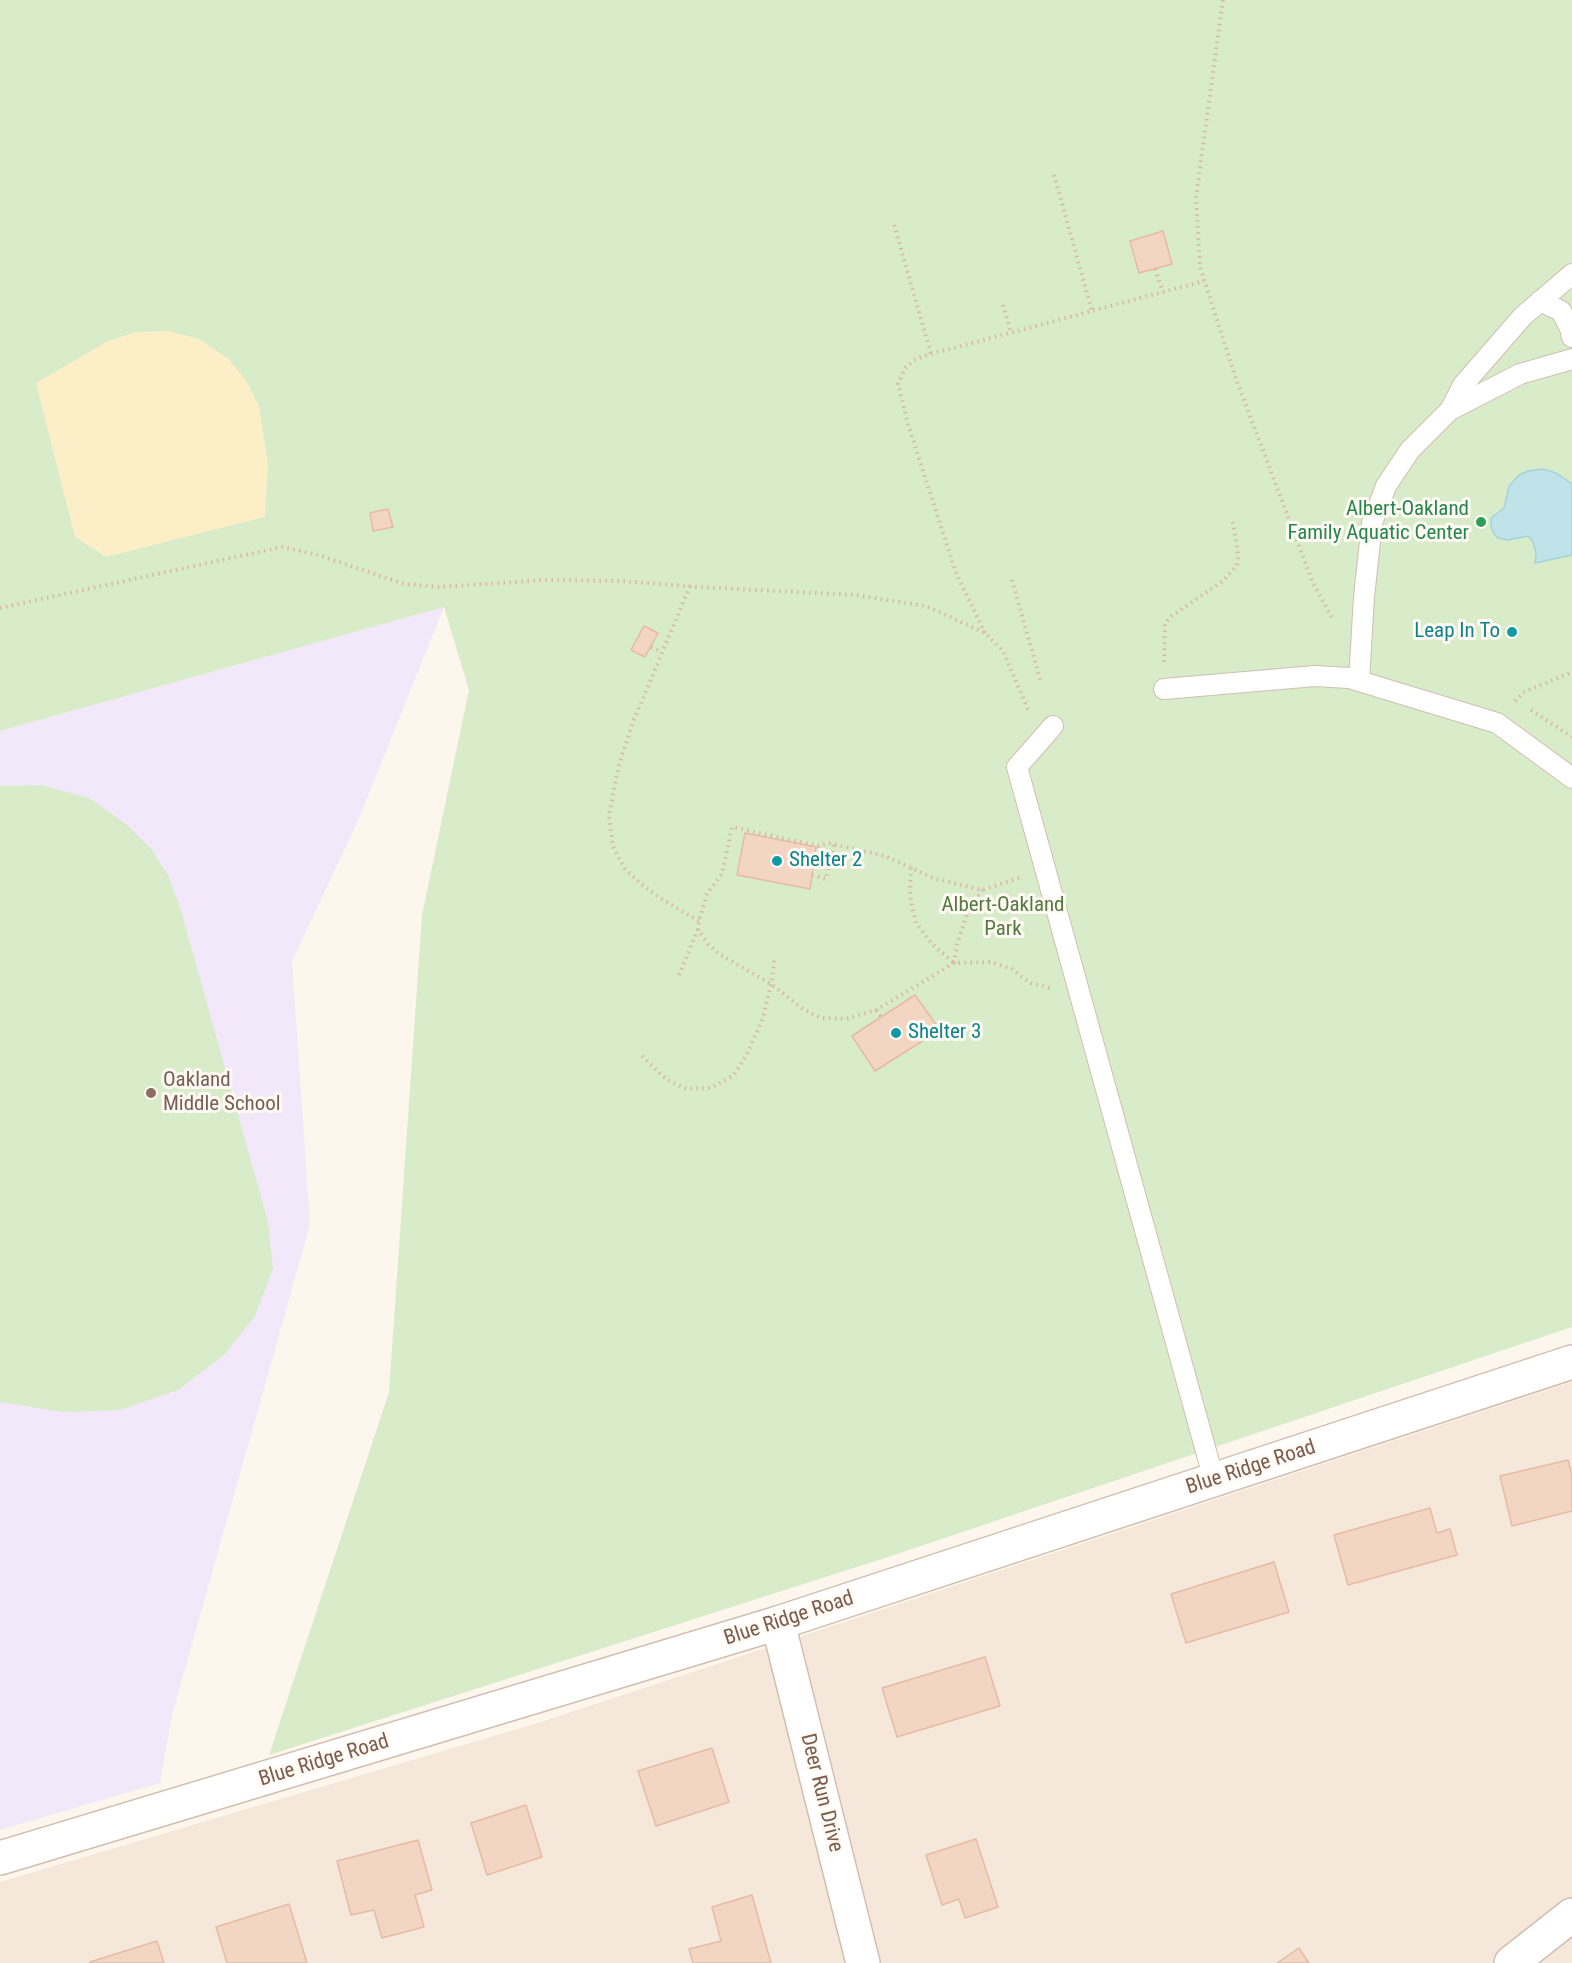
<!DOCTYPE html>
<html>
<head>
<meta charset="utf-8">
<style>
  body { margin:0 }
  canvas { display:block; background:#fdf6ec }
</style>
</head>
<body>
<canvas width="1572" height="1963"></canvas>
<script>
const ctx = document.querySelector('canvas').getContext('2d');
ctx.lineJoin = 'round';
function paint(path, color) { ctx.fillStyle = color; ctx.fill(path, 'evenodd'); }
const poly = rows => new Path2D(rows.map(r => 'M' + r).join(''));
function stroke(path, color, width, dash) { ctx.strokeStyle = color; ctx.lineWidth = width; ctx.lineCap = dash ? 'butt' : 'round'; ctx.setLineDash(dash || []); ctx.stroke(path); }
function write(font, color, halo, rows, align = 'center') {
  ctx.font = font + ' "Roboto Condensed",sans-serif'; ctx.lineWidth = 6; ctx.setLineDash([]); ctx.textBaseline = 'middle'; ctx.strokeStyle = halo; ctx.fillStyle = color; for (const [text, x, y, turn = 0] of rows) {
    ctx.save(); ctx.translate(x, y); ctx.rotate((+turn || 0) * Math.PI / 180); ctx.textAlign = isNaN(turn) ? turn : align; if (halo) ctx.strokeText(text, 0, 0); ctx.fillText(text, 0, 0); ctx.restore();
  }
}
const residential = poly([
  [1572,1382,1572,1963,0,1963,0,1882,541,1722]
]);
const education = poly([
  [444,607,357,823,292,961,310,1225,172,1715,160,1783,0,1830,0,731]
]);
const green = poly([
  [0,0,1572,0,1572,1327,885,1558,269,1755,389,1392,422,915,469,690,444,607,0,731],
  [41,785,89,798,126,824,151,849,168,875,180,907,268,1222,273,1269,255,1316,224,1355,178,1390,120,1410,63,1412,0,1402,0,786]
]);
const sand = poly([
  [168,331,199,339,229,359,247,382,259,406,268,463,265,517,106,557,75,537,36,383,108,341,136,332]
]);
const water = poly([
  [1543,469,1556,473,1572,484,1572,555,1535,563,1536,553,1533,542,1528,536,1508,540,1498,538,1494,534,1491,526,1491,518,1504,508,1509,486,1519,475,1528,471,1543,469]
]);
const building = poly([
  [1163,231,1172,264,1139,273,1130,241,1163,231],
  [388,509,393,527,373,531,370,513,388,509],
  [644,626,658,633,645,657,631,650,644,626],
  [745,833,816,847,810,889,737,875,745,833],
  [915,995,940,1030,875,1071,852,1036,915,995],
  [1568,1460,1572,1475,1572,1511,1512,1526,1500,1476,1568,1460],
  [1430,1508,1437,1533,1450,1529,1457,1555,1348,1585,1334,1535,1430,1508],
  [1274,1562,1289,1612,1186,1643,1171,1594,1274,1562],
  [985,1657,1000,1706,897,1737,882,1688,985,1657],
  [712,1748,729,1802,656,1826,638,1771,712,1748],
  [526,1805,542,1857,487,1875,471,1823,526,1805],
  [976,1839,998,1907,965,1918,959,1899,942,1905,926,1855,976,1839],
  [418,1840,432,1890,415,1895,424,1927,382,1938,374,1910,351,1915,337,1861,418,1840],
  [752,1895,771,1963,693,1963,689,1949,721,1941,712,1907,752,1895],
  [289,1904,307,1963,227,1963,216,1927,289,1904],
  [157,1941,164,1963,90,1963,90,1962,157,1941],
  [1299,1948,1309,1963,1277,1963,1299,1948]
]);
const path = poly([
  [1223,0,1196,197,1200,267,1236,379,1313,583,1334,621],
  [1054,175,1092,311],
  [894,225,931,354],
  [1155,269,1163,292],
  [1003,305,1011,333],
  [1012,580,1041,683],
  [690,586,633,722,618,768,609,816,613,847,625,869,641,884,660,898,699,921],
  [0,608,282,547,315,554,404,584,439,587,546,580,621,581,699,587,855,595,926,606,985,633,1003,651,1028,709,1031,711],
  [985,633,956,573,908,424,898,384,905,368,914,360,931,354,1204,281],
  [651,647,662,652],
  [1164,662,1165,623,1172,616,1224,580,1237,565,1238,558,1237,545,1232,518],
  [1515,701,1524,692,1572,672],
  [1531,710,1572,737],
  [911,868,910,897,916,923,933,945,954,963],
  [812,875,826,879,834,844],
  [1019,878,982,890,933,878,885,856,829,843,819,846,732,827,722,874,707,894,699,921,698,929,708,944,719,954,771,984,803,1009,821,1018,846,1019,876,1010,954,963,992,962,1012,969,1030,983,1050,988],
  [954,963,957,945,967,914,982,890],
  [679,975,698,929],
  [876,1010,881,1017],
  [642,1056,667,1080,687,1089,711,1088,734,1075,747,1054,763,1018,771,984,775,957]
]);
const service = poly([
  [1540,301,1561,311,1570,328,1572,337],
  [1450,410,1463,385,1523,316,1572,274],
  [1359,681,1364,597,1372,523,1386,486,1410,450,1450,410,1520,374,1572,359],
  [1164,689,1315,676,1349,678,1497,723,1572,778],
  [1053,726,1017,767,1214,1480]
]);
const minor = poly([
  [778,1623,863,1963],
  [1511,1963,1572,1915]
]);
const tertiary = poly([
  [0,1858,778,1623,1572,1362]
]);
const markers = [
  [1481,522,6,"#2e9e5b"],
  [1512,632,6,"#0f9aa8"],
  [777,861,6,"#0f9aa8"],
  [896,1033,6,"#0f9aa8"],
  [151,1093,6,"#8d6e63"]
];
const leisureNames = [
  ["Albert-Oakland",1469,510],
  ["Family Aquatic Center",1469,534]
];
const cultureNames = [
  ["Leap In To",1500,632,"right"],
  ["Shelter 2",789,861],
  ["Shelter 3",908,1033]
];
const parkNames = [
  ["Albert-Oakland",1003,906],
  ["Park",1003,930]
];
const educationNames = [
  ["Oakland",163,1081],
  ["Middle School",163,1105]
];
const streetNames = [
  ["Blue Ridge Road",1251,1468,-18],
  ["Blue Ridge Road",789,1619,-18],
  ["Blue Ridge Road",324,1761,-17],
  ["Deer Run Drive",821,1793,76]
];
paint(residential, '#f5e8da');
paint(education, '#f3e8fa');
paint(green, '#d8ecc9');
paint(sand, '#fcefc7');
paint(water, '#bfe3e8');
stroke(water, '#a5d3da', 1.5);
paint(building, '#f3d5c3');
stroke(building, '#e6bba3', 1.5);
stroke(service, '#d1beb0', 22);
stroke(minor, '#d1beb0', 36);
stroke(tertiary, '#d1beb0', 36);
stroke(path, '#d9b8a5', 4, [1.5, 4.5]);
stroke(service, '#fff', 20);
stroke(minor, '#fff', 33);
stroke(tertiary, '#fff', 33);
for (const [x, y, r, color] of markers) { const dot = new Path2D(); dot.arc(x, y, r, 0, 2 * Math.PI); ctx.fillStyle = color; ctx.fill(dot); stroke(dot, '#fffaf3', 2); }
write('21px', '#27864d', '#fffaf3', leisureNames, 'right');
write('21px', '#0d838f', '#fffaf3', cultureNames, 'left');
write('21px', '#537a41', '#fffaf3', parkNames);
write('21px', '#785e54', '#fffaf3', educationNames, 'left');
write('21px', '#7a5c4d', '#fffaf3', streetNames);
</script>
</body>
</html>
